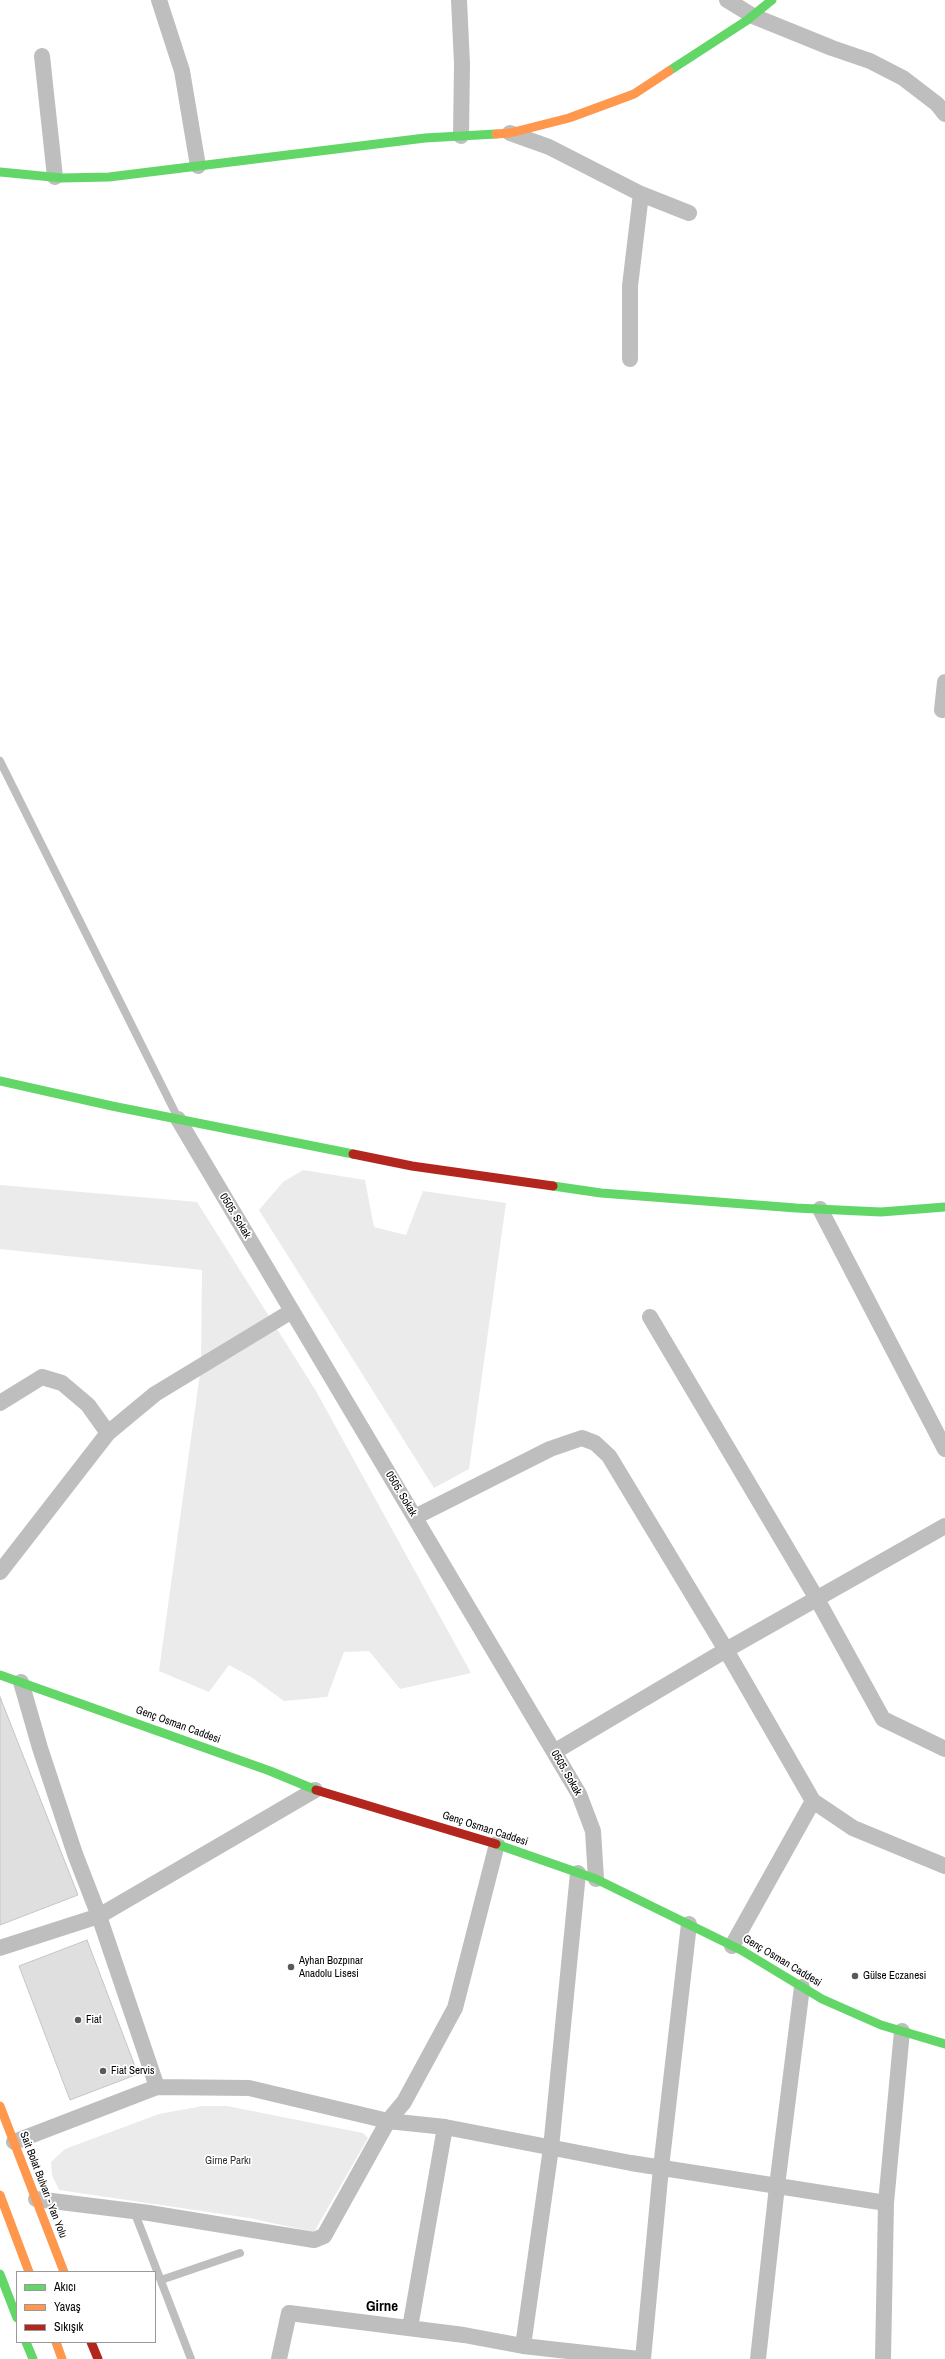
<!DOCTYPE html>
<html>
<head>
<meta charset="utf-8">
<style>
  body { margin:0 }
  #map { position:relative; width:945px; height:2359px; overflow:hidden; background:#fff; font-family:"Archivo Narrow",sans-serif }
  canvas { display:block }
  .legend { position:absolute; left:16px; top:2271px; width:140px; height:72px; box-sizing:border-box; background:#fff; border:1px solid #999; margin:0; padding:5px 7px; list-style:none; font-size:12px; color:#000 }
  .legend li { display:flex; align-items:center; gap:8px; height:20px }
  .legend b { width:20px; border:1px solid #999 }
</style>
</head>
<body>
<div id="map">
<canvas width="945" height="2359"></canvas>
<ul class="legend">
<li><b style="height:5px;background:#63d668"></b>Akıcı</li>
<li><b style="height:5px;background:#ff974d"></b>Yavaş</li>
<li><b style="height:5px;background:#b3261e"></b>Sıkışık</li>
</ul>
</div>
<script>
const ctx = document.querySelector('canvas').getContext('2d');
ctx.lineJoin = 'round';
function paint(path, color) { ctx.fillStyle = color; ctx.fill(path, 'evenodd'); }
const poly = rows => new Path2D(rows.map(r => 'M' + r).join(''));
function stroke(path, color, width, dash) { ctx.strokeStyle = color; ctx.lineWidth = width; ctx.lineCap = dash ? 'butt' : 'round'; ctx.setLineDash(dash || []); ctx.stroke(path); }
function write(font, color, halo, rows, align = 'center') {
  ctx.font = font + ' "Archivo Narrow",sans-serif'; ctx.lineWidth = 3.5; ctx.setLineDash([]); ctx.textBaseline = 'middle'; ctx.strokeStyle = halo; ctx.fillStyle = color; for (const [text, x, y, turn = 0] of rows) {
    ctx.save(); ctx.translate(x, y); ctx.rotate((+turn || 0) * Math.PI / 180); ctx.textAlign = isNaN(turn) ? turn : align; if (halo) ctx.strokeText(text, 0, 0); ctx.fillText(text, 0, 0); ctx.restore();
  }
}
const green = poly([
  [303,1170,365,1180,374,1227,406,1235,423,1191,506,1203,469,1469,434,1488,259,1210,283,1182],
  [0,1185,197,1202,316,1391,471,1673,400,1689,369,1651,344,1652,327,1697,284,1701,251,1677,229,1665,209,1692,159,1671,201,1366,202,1270,0,1249],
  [203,2106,227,2106,363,2133,368,2138,314,2232,249,2218,59,2190,52,2175,51,2162,65,2149,159,2114]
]);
const building = poly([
  [0,1697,78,1895,0,1925,0,1697],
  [87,1940,138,2074,70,2100,19,1966,87,1940]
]);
const lane = poly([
  [0,761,177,1116],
  [134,2211,191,2359],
  [161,2280,240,2253]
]);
const street = poly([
  [159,0,182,71,198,166],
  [459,0,462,64,461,136],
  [727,0,753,16,832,48,870,61,903,78,937,104,945,114],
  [42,56,55,177],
  [510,133,549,147,641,194,689,213],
  [630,359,630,286,641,194],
  [942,710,945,682],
  [178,1119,579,1794,593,1831,596,1879],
  [820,1209,945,1449],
  [650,1317,817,1599,883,1719,945,1749],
  [0,1403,42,1377,62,1383,88,1405,108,1433],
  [415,1517,550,1449,582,1438,595,1443,609,1456,726,1650,813,1801,853,1828,945,1866],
  [0,1572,108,1433,155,1394,292,1311],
  [21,1682,40,1748,75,1854,99,1916,157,2087],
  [554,1752,726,1650,945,1526],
  [732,1946,813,1801],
  [0,1948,99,1916,315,1790],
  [14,2142,157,2087,249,2088,388,2121,445,2127,631,2163,886,2203],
  [36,2199,149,2213,314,2240,324,2236,388,2121,404,2102,455,2008,497,1844],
  [410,2328,445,2127],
  [523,2346,551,2148,578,1873],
  [279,2359,289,2313,464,2335,523,2346,639,2359],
  [643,2359,661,2168,689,1924],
  [758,2359,777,2186,802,1987],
  [883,2359,886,2203,902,2031]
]);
const fast = poly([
  [669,71,746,21,772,0],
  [0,172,62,178,109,177,425,138,496,134],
  [0,1081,112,1106,353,1154],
  [553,1186,601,1193,796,1208,881,1212,945,1207],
  [0,1675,270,1771,316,1790],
  [496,1844,596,1879,741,1950,822,1999,881,2025,945,2044],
  [0,2274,17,2318],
  [26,2342,33,2359]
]);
const slow = poly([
  [496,134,510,133,569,118,634,94,669,71],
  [0,2106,64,2272],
  [0,2195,29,2272],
  [56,2342,62,2359]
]);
const jam = poly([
  [353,1154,412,1166,553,1186],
  [316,1790,496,1844],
  [91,2342,98,2359]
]);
const markers = [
  [291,1967,4,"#595959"],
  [855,1976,4,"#595959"],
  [78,2020,4,"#595959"],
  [103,2071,4,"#595959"]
];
const streetNames = [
  ["0505. Sokak",235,1216,59],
  ["0505. Sokak",401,1494,59],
  ["Genç Osman Caddesi",178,1725,20],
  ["0505. Sokak",566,1773,60],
  ["Genç Osman Caddesi",485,1829,18],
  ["Genç Osman Caddesi",782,1961,31],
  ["Sait Bolat Bulvarı - Yan Yolu",43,2185,69]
];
const poiNames = [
  ["Ayhan Bozpınar",299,1961],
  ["Anadolu Lisesi",299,1974],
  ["Gülse Eczanesi",863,1976],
  ["Fiat",86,2020],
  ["Fiat Servis",111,2071]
];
const parkNames = [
  ["Girne Parkı",228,2161]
];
const districtNames = [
  ["Girne",382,2307]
];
paint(green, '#ebebeb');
paint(building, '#dfdfdf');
stroke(building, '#c6c6c6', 1);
stroke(lane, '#bebebe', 8);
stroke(street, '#bebebe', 16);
stroke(fast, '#63d668', 9);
stroke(slow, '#ff974d', 9);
stroke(jam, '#b3261e', 9);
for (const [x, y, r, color] of markers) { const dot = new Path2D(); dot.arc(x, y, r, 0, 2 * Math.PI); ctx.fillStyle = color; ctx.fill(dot); stroke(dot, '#fff', 1.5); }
write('11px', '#000', '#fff', streetNames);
write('11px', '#000', '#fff', poiNames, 'left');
write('11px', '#323232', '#fff', parkNames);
write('bold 15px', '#000', '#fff', districtNames);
</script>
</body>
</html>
